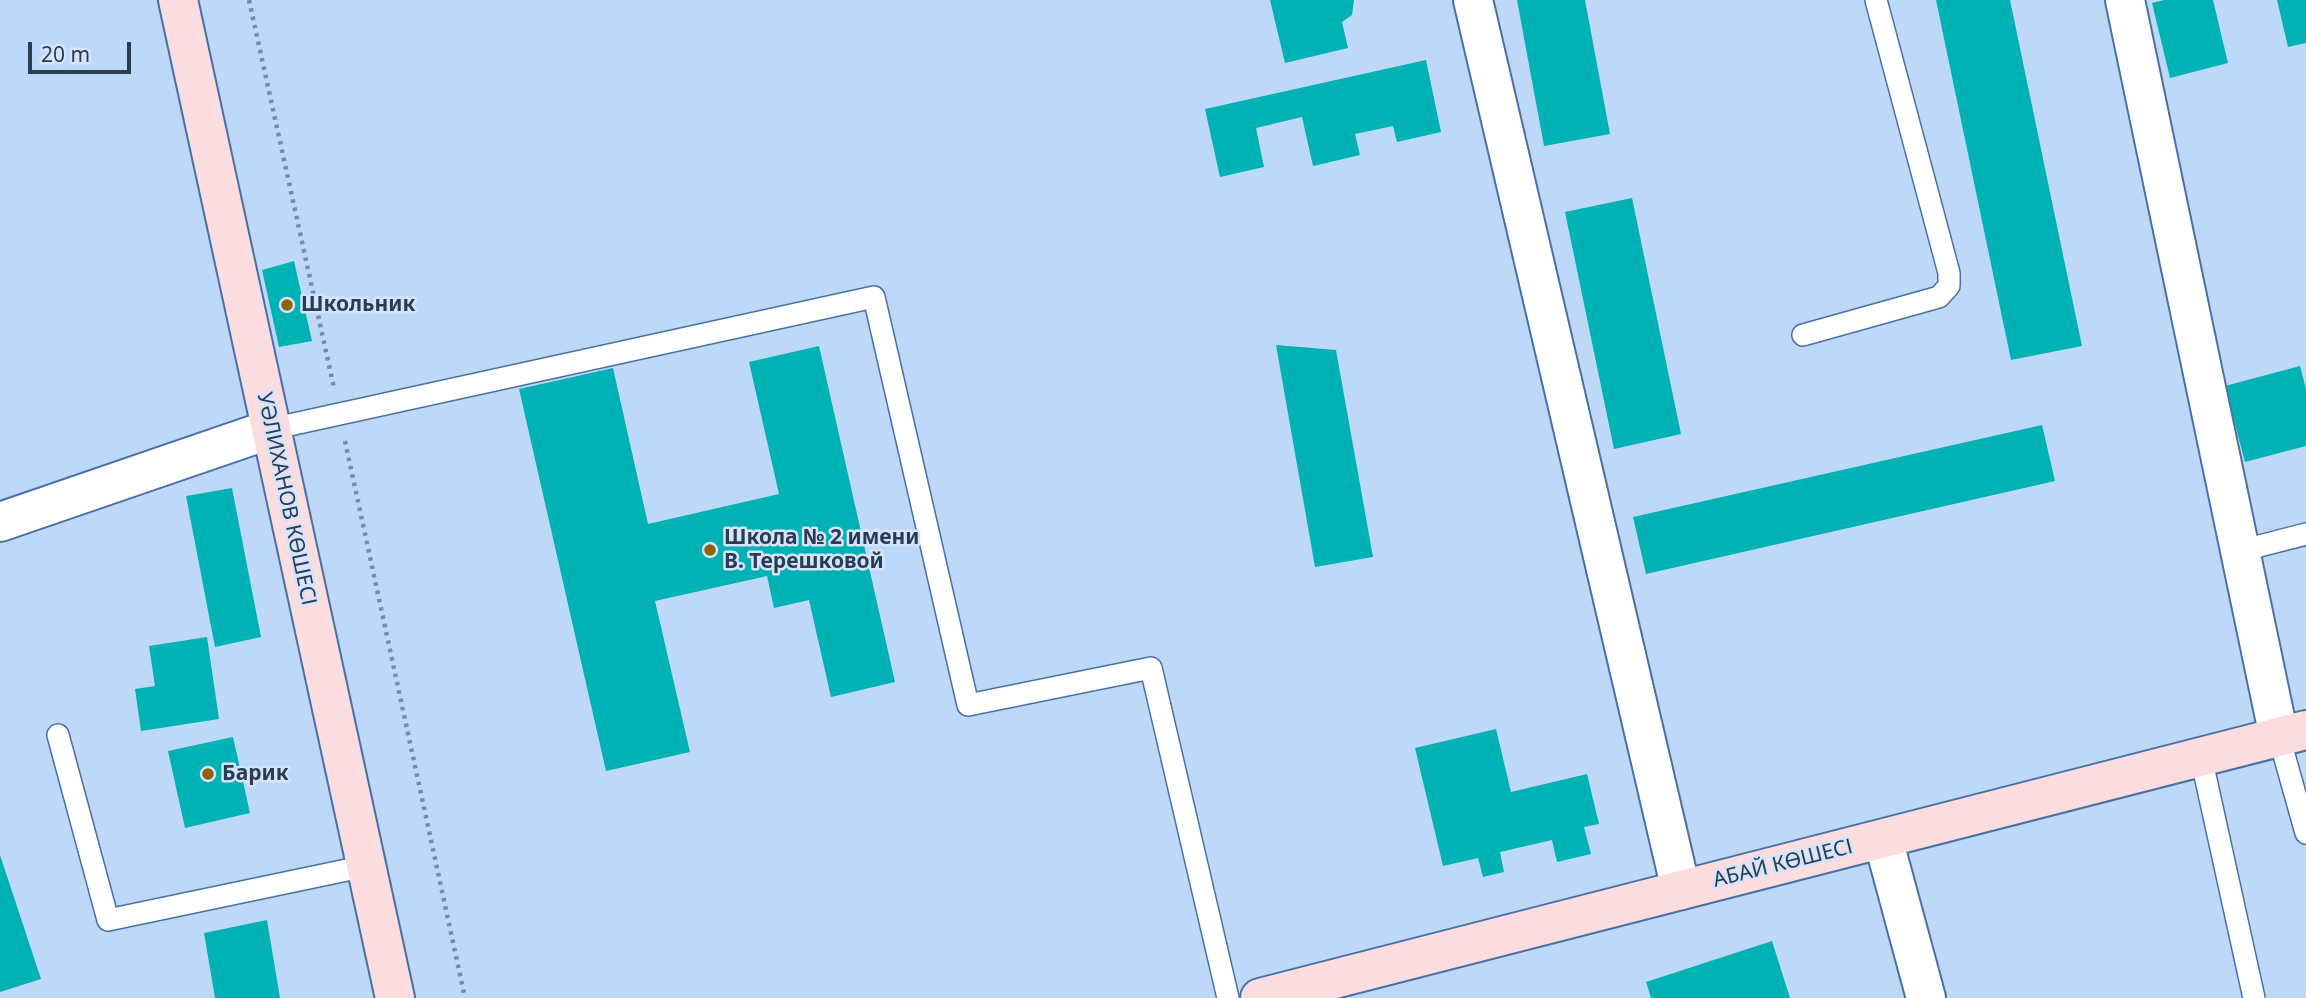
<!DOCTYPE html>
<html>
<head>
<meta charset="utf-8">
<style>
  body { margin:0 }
  #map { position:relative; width:2306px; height:998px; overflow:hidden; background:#bed8fa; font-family:"Noto Sans",sans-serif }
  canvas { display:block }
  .scale { position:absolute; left:28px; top:42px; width:103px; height:32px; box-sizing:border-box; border:4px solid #2a3b52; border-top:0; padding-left:9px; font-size:21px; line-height:24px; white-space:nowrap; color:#2a3b52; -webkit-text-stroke:5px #d3e4fc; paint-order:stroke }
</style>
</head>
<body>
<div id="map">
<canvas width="2306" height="998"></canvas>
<div class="scale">20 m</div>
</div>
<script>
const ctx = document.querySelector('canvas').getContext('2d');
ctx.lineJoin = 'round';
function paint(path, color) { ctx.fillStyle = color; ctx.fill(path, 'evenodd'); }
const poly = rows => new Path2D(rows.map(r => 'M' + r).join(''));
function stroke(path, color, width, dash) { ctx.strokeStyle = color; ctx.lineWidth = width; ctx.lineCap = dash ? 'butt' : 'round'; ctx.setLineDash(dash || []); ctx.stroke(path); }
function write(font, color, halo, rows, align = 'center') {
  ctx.font = font + ' "Noto Sans",sans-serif'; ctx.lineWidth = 5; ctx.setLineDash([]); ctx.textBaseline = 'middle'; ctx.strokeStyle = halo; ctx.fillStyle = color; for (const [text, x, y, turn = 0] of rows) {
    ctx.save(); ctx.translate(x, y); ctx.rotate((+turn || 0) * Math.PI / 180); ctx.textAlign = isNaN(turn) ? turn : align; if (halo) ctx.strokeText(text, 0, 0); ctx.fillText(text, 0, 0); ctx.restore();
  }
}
const building = poly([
  [1270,0,1354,0,1352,15,1342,22,1348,48,1285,63],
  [1517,0,1585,0,1610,134,1544,146],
  [1936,0,2010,0,2082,346,2011,360],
  [2164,0,2213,0,2228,63,2170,78,2152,3],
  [2277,0,2306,0,2306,43,2288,47],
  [1426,60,1441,132,1397,142,1393,126,1355,134,1360,155,1313,166,1302,117,1256,128,1264,167,1220,177,1205,109],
  [1632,198,1681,434,1614,449,1565,212],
  [294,261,312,341,279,347,262,270],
  [1276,345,1336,350,1373,557,1315,567],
  [819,346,895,682,831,697,809,600,774,608,767,576,655,601,690,752,606,771,519,389,613,368,648,524,779,494,749,362],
  [2300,366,2306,389,2306,446,2245,462,2225,386],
  [2042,425,2055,481,1646,574,1633,517],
  [232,488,261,637,215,647,186,496],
  [207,637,219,719,141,731,135,689,155,686,149,646],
  [1496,729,1511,792,1587,774,1599,824,1584,827,1591,854,1557,862,1552,840,1500,852,1504,872,1483,877,1478,858,1443,866,1415,748],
  [233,737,250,813,185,828,168,751],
  [0,855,41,979,0,992],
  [267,920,280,998,215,998,204,933],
  [1772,941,1790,998,1651,998,1646,982]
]);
const path = poly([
  [249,0,334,388],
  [345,441,465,998]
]);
const lane = poly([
  [1803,335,1939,297,1949,286,1949,273,1876,0],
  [271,429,874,297,968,705,1151,668,1228,998],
  [2240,551,2306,534],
  [58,735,108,920,366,866],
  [2279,737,2306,833],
  [2201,757,2254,998]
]);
const street = poly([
  [1473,0,1681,890],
  [2125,0,2279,737],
  [0,522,271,429],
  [1883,839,1926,998]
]);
const secondary = poly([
  [178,0,395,998],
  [1260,998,2306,730]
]);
const markers = [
  [287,305,7,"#8f620b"],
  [710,550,7,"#8f620b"],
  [208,774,7,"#8f620b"]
];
const poiNames = [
  ["Школьник",301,305],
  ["Школа № 2 имени",724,538],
  ["В. Терешковой",724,562],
  ["Барик",222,774]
];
const streetNames = [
  ["УӘЛИХАНОВ КӨШЕСІ",286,499,78],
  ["АБАЙ КӨШЕСІ",1783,864,-14]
];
paint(building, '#01b2b4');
stroke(lane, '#4970a4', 24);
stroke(street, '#4970a4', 42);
stroke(secondary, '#4970a4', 42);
stroke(path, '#758ba7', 4.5, [3.5, 5]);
stroke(lane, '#fff', 21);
stroke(street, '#fff', 38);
stroke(secondary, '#fbdcdf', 38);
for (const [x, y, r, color] of markers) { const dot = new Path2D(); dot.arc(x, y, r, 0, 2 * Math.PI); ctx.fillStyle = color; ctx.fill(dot); stroke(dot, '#d3e4fc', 2.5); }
write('bold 21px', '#2a3b52', '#d3e4fc', poiNames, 'left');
write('21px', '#2a3b52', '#d3e4fc', streetNames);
</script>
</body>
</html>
